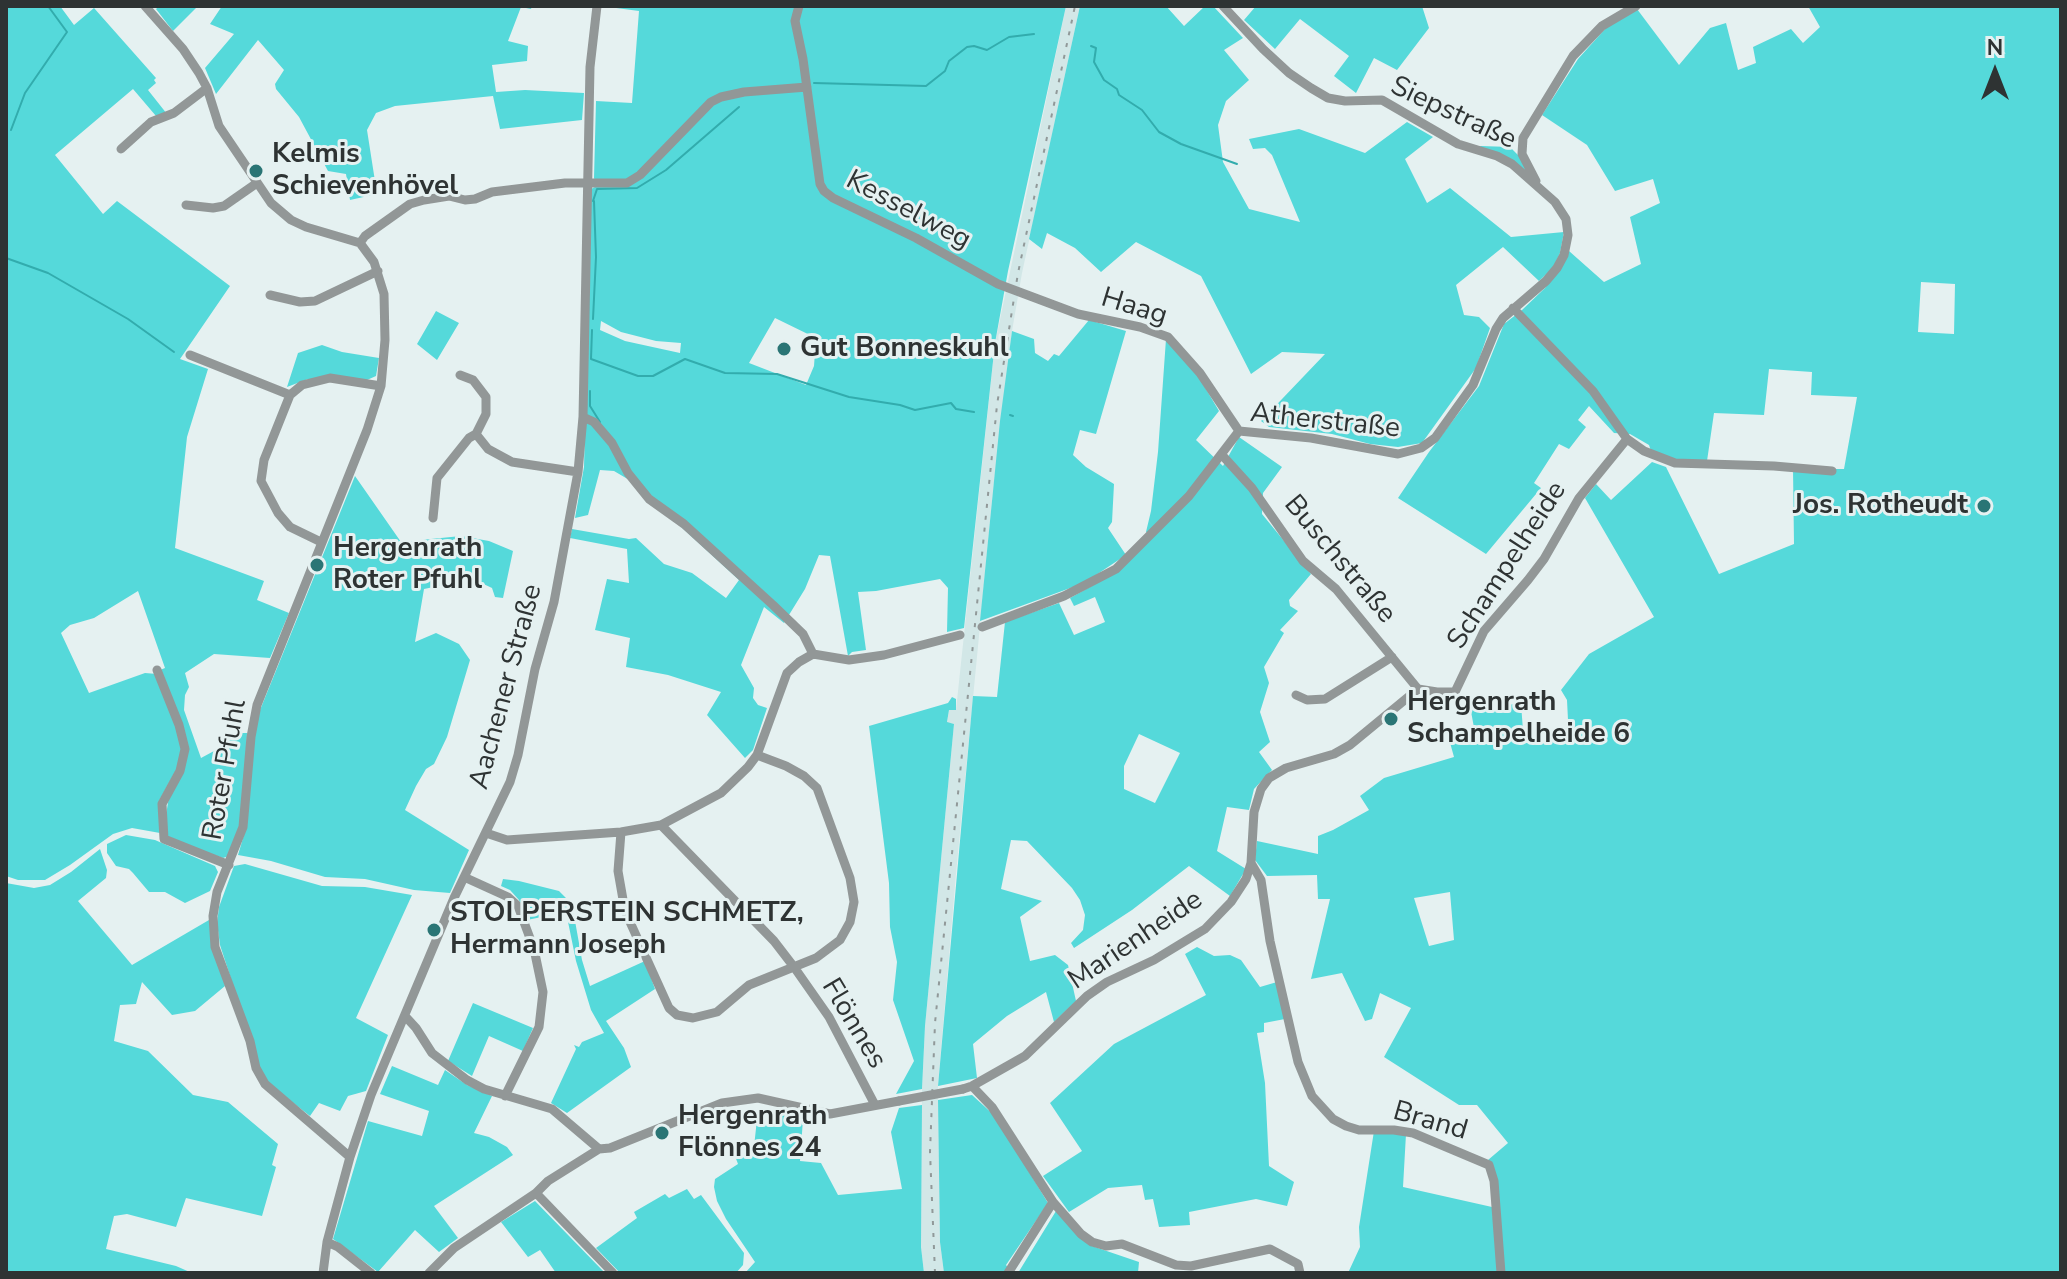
<!DOCTYPE html>
<html>
<head>
<meta charset="utf-8">
<style>
  body { margin:0 }
  #map { position:relative; width:2067px; height:1279px; overflow:hidden; background:#e5f1f1; font-family:"Nunito Sans",sans-serif }
  canvas { display:block }
  .frame { position:absolute; inset:0; border:8px solid #2e3333; pointer-events:none }
  .north { position:absolute; left:1955px; top:32px; width:80px; height:80px; -webkit-text-stroke:6px #e5f1f1; paint-order:stroke; rotate:0deg; font-size:22px; font-weight:700; line-height:32px; text-align:center; color:#2e3333 }
  .north::after { content:''; display:block; margin:auto; width:28px; height:36px; background:#2e3333; clip-path:polygon(50% 0,100% 100%,50% 72%,0 100%) }
</style>
</head>
<body>
<div id="map">
<canvas width="2067" height="1279"></canvas>
<div class="frame"></div>
<div class="north">N</div>
</div>
<script>
const ctx = document.querySelector('canvas').getContext('2d');
ctx.lineJoin = 'round';
function paint(path, color) { ctx.fillStyle = color; ctx.fill(path, 'evenodd'); }
const poly = rows => new Path2D(rows.map(r => 'M' + r).join(''));
function stroke(path, color, width, dash) { ctx.strokeStyle = color; ctx.lineWidth = width; ctx.lineCap = dash ? 'butt' : 'round'; ctx.setLineDash(dash || []); ctx.stroke(path); }
function write(font, color, halo, rows, align = 'center') {
  ctx.font = font + ' "Nunito Sans",sans-serif'; ctx.lineWidth = 6; ctx.setLineDash([]); ctx.textBaseline = 'middle'; ctx.strokeStyle = halo; ctx.fillStyle = color; for (const [text, x, y, turn = 0] of rows) {
    ctx.save(); ctx.translate(x, y); ctx.rotate((+turn || 0) * Math.PI / 180); ctx.textAlign = isNaN(turn) ? turn : align; if (halo) ctx.strokeText(text, 0, 0); ctx.fillText(text, 0, 0); ctx.restore();
  }
}
const built = poly([
  [1066,6,1080,6,1022,273,1012,331,993,491,956,874,938,1086,940,1242,944,1273,924,1273,921,1247,922,1089,925,1026,954,724,947,723,949,710,956,710,995,343]
]);
const green = poly([
  [6,6,60,6,74,25,94,8,156,78,154,80,156,83,148,90,167,114,156,116,133,89,55,155,103,214,117,201,230,286,180,359,208,369,187,437,175,548,264,581,257,600,289,613,270,658,214,654,185,673,189,687,185,695,184,710,201,758,227,744,235,733,247,733,245,792,240,826,233,851,229,856,223,858,167,838,165,822,169,796,183,770,187,749,181,725,160,670,165,668,138,591,94,618,70,625,61,633,89,693,145,673,157,674,182,742,182,759,159,801,160,833,132,828,113,834,70,865,45,880,18,880,6,876],
  [159,6,198,6,173,31,156,9],
  [222,6,532,6,531,9,521,7,508,41,528,46,527,61,492,65,496,92,525,90,584,93,582,120,500,129,493,96,395,106,376,113,367,130,377,194,350,200,346,174,328,171,299,117,276,89,275,84,284,70,258,40,216,94,205,68,234,34,210,24],
  [601,6,790,6,801,10,805,6,1066,6,1008,271,995,343,964,628,947,632,948,588,940,579,876,591,858,592,866,650,852,652,848,656,830,556,819,555,805,589,784,623,764,607,741,665,754,688,753,698,758,705,767,708,753,750,745,758,707,715,721,692,668,675,626,667,630,638,595,630,607,579,629,583,627,549,570,538,572,529,629,539,636,538,664,564,692,573,726,598,739,580,631,481,614,471,600,470,588,515,575,518,584,467,591,189,597,186,594,178,596,101,632,103,639,11],
  [775,318,816,338,814,366,806,385,749,363],
  [601,321,621,332,656,341,681,343,680,353,625,341,600,330],
  [1080,6,1166,6,1184,26,1205,6,1213,6,1243,38,1224,50,1249,80,1226,101,1218,125,1223,162,1249,209,1300,222,1272,155,1265,148,1253,149,1249,139,1299,129,1365,153,1407,122,1433,137,1405,159,1427,203,1450,188,1511,237,1564,232,1560,253,1553,268,1539,281,1503,247,1456,285,1464,315,1479,317,1490,328,1476,368,1422,443,1398,447,1370,444,1332,434,1269,427,1261,421,1325,354,1282,352,1251,374,1201,276,1136,242,1101,272,1075,248,1047,233,1042,249,1029,239],
  [1256,6,1422,6,1429,28,1397,70,1374,58,1356,93,1334,76,1349,56,1300,19,1275,49,1244,20],
  [1808,6,2061,6,2061,1273,1504,1273,1492,1166,1488,1160,1508,1143,1477,1105,1459,1105,1384,1057,1411,1008,1380,993,1372,1019,1365,1021,1342,973,1311,979,1330,899,1318,899,1317,875,1267,876,1255,860,1257,841,1318,854,1318,836,1333,830,1369,810,1360,796,1384,778,1454,757,1449,739,1475,733,1470,706,1521,704,1524,743,1569,740,1567,700,1561,690,1589,654,1654,617,1585,498,1596,484,1611,500,1652,462,1666,467,1719,574,1794,544,1793,469,1844,469,1857,397,1811,395,1812,372,1769,369,1764,415,1714,413,1707,461,1683,462,1651,451,1649,445,1630,434,1614,433,1589,406,1578,420,1586,427,1569,449,1559,444,1534,483,1541,488,1486,554,1398,498,1429,452,1479,386,1504,324,1522,310,1545,288,1569,251,1604,282,1641,264,1630,217,1660,203,1653,179,1615,191,1587,145,1542,115,1578,59,1606,28,1637,9,1679,65,1710,28,1726,23,1738,70,1756,63,1753,47,1791,29,1803,43,1820,27],
  [1921,282,1955,284,1954,334,1918,332],
  [1450,892,1454,940,1429,946,1414,898],
  [1481,146,1510,147,1520,157,1527,172,1478,147],
  [436,311,459,323,437,360,417,344],
  [1089,320,1126,331,1096,434,1080,430,1073,455,1086,467,1114,484,1112,522,1108,528,1126,555,1084,583,980,621,1000,421,1012,331,1034,339,1035,353,1048,361,1054,354,1059,356],
  [1166,339,1197,374,1219,411,1196,440,1223,466,1239,437,1282,467,1263,493,1262,514,1311,574,1289,600,1290,606,1298,611,1280,630,1284,633,1264,667,1269,683,1260,712,1270,742,1259,752,1272,770,1254,789,1249,810,1227,807,1217,851,1246,869,1230,896,1189,866,1132,910,1074,948,1071,943,1083,930,1085,915,1080,900,1072,888,1027,841,1011,840,1001,889,1042,901,1020,917,1030,961,1055,955,1068,965,1076,1001,1054,1022,1046,992,1007,1016,973,1044,977,1078,938,1086,973,696,997,697,1005,622,1059,603,1074,635,1105,622,1095,597,1074,606,1070,598,1117,572,1152,537,1146,532,1151,511,1158,452],
  [1139,734,1180,753,1155,803,1124,789,1124,766],
  [322,345,342,352,379,358,376,376,367,380,308,379,287,387,298,353],
  [355,476,401,542,461,536,489,541,513,551,503,598,495,597,492,588,473,579,424,589,415,642,436,633,459,644,470,660,447,737,434,764,426,769,416,786,405,810,469,850,450,893,414,890,365,879,325,877,271,861,238,855,246,828,254,738,260,710],
  [952,697,956,699,956,710,949,710,947,722,954,724,925,1026,922,1089,896,1094,914,1061,893,1000,897,962,890,927,889,883,869,726,948,703],
  [126,835,155,840,215,866,218,872,210,891,185,903,165,892,149,892,133,873,129,869,116,866,107,853,107,844],
  [100,849,107,870,106,878,78,901,132,965,209,920,225,986,195,1011,172,1015,142,982,136,1004,120,1005,114,1041,148,1051,193,1095,228,1102,278,1144,272,1165,276,1167,262,1216,186,1198,176,1227,127,1214,114,1216,106,1249,176,1266,192,1273,6,1273,6,883,34,888,50,885,71,872],
  [245,864,322,886,365,887,412,895,356,1018,388,1035,366,1091,348,1096,340,1111,319,1103,310,1116,269,1084,260,1068,220,945,217,923,219,907,234,866],
  [503,879,519,881,559,891,572,904,582,960,590,986,645,961,655,989,606,1021,624,1048,631,1067,567,1113,551,1103,576,1049,574,1045,579,1047,582,1042,604,1033,591,1010,576,961,566,912,527,920,519,900,510,890,501,886],
  [1197,947,1214,956,1230,955,1241,960,1260,987,1277,982,1285,1019,1264,1023,1264,1032,1257,1033,1265,1083,1269,1166,1294,1182,1287,1206,1256,1199,1189,1212,1190,1225,1159,1227,1153,1199,1145,1200,1142,1185,1108,1188,1069,1212,1043,1176,1082,1151,1050,1103,1114,1044,1206,995,1185,954],
  [473,1003,533,1028,523,1051,489,1036,472,1076,448,1061],
  [392,1066,438,1085,445,1070,467,1085,492,1096,474,1133,489,1137,507,1147,513,1155,434,1206,458,1238,439,1252,415,1230,378,1272,333,1239,368,1121,422,1136,429,1111,380,1094],
  [972,1095,995,1116,1048,1203,1006,1265,1012,1273,944,1273,940,1242,938,1100],
  [922,1105,921,1247,924,1273,745,1273,755,1262,726,1219,717,1201,714,1187,715,1179,738,1164,735,1156,753,1156,758,1110,803,1119,800,1161,821,1163,838,1195,902,1189,891,1132,899,1108],
  [1374,1131,1406,1134,1403,1187,1492,1207,1498,1273,1348,1273,1360,1247,1359,1227],
  [687,1189,694,1199,701,1195,744,1253,743,1265,736,1273,620,1273,596,1248,637,1218,634,1212,665,1194,669,1198],
  [535,1201,605,1273,556,1273,540,1250,528,1257,501,1222],
  [1056,1211,1092,1246,1139,1262,1138,1273,1018,1273]
]);
const stream = poly([
  [6,7,9,6],
  [1091,46,1096,48,1094,62,1104,80,1117,89,1119,95,1142,110,1159,132,1181,144,1237,164],
  [814,83,926,86,945,71,949,61,967,47,974,46,987,50,1009,37,1034,34],
  [11,130,25,93,67,32,48,6],
  [6,139,7,137],
  [593,201,597,189,637,188,666,170,739,107],
  [6,258,48,273,128,319,174,352],
  [593,319,596,257,594,201],
  [592,330,591,359,638,376,653,376,685,359,725,373,777,374,849,397,900,405,915,410,951,403,956,409,974,412],
  [590,391,590,406,600,422],
  [1010,415,1013,416]
]);
const minor = poly([
  [145,6,183,49,199,73,207,88,219,126,271,203,291,220,306,227,360,243,374,262,384,294,385,340,381,386,367,430,257,705,251,737,243,827,217,892,213,916,215,947,250,1041,256,1068,265,1084,350,1157],
  [799,6,795,21,803,59,820,184,824,191,833,198,916,238,998,284,1078,314,1140,327,1168,337,1200,373,1239,431],
  [1223,6,1263,49,1289,73,1311,88,1328,98,1345,101,1382,100,1458,144,1497,156,1512,164,1555,202,1566,219,1568,235,1564,255,1557,268,1546,281,1503,318,1496,329,1473,385,1435,438,1421,448,1398,454,1311,438,1239,431],
  [121,149,151,122,174,113,207,88],
  [1536,181,1522,154,1523,138,1573,56,1602,26,1636,6],
  [186,205,213,208,224,206,257,183],
  [360,243,365,236,410,204,424,200,449,196,465,200,475,199,492,192,565,183,627,183,640,175,711,102,721,97,744,92,807,87],
  [270,295,300,302,315,301,378,271],
  [1513,308,1593,391,1627,439,1644,451,1675,463,1774,466,1832,471],
  [190,355,290,395,302,385,330,378,381,386],
  [460,375,473,380,486,397,486,414,476,434,488,449,512,462,578,472],
  [290,395,264,460,261,481,278,513,290,527,321,542],
  [583,417,594,422,612,443,628,473,649,499,684,524,773,605,803,634,813,654],
  [1222,455,1252,488,1303,561,1336,589,1418,689],
  [433,518,437,478,469,438,476,434],
  [982,627,1064,596,1116,569,1189,496,1239,431],
  [157,670,179,725,185,749,180,771,162,804,164,839,229,865],
  [1418,689,1437,692,1455,692,1484,631,1528,580,1544,559,1579,498,1627,439],
  [1296,695,1307,700,1325,699,1392,657],
  [661,825,774,941,794,967,829,1017,875,1105],
  [621,832,618,871,625,911,669,1008,677,1015,693,1018,717,1012,749,985,816,958,840,940,850,922,854,902,850,878,817,788,804,776,786,766,757,755],
  [486,833,507,840,621,832,661,825,721,793,748,767,757,755,787,673,799,662,813,654,849,660,884,655,960,635],
  [1251,863,1261,880,1270,941,1298,1062,1312,1096,1333,1119,1346,1126,1359,1130,1394,1130,1413,1133,1489,1165,1494,1181,1501,1273],
  [464,877,508,897,518,906,534,949,543,992,539,1027,505,1096],
  [405,1016,416,1028,432,1053,467,1080,484,1089,552,1109,599,1149],
  [972,1086,992,1107,1053,1202,1081,1234,1092,1242,1106,1246,1122,1244,1176,1265,1191,1266,1270,1249,1298,1264,1300,1273],
  [963,1089,972,1086,1025,1056,1087,996,1107,982,1154,960,1205,929,1231,902,1246,879,1251,863,1254,812,1261,789,1269,778,1286,768,1334,754,1350,745,1418,689],
  [536,1193,613,1273],
  [327,1242,338,1247,371,1273],
  [323,1273,327,1242,350,1157,371,1095,454,898,510,782,518,755,535,669,554,602,578,472,583,417,590,67,597,6],
  [429,1273,454,1248,536,1193,548,1181,599,1149,610,1148,722,1103,758,1098,830,1114,899,1101],
  [1008,1273,1053,1202]
]);
const rail = poly([
  [935,1273,930,1152,935,1023,997,405,1018,273,1075,6]
]);
const minorBridge = poly([
  [899,1101,963,1089]
]);
const markers = [
  [256,171,8,"#2a7575"],
  [784,349,8,"#2a7575"],
  [1984,506,8,"#2a7575"],
  [317,565,8,"#2a7575"],
  [1391,719,8,"#2a7575"],
  [434,930,8,"#2a7575"],
  [662,1133,8,"#2a7575"]
];
const streetNames = [
  ["Siepstraße",1453,114,25],
  ["Kesselweg",908,211,28],
  ["Haag",1134,308,17],
  ["Atherstraße",1325,422,6],
  ["Buschstraße",1339,560,50],
  ["Schampelheide",1508,566,-57],
  ["Aachener Straße",507,687,-75],
  ["Roter Pfuhl",226,770,-80],
  ["Marienheide",1136,941,-34],
  ["Flönnes",853,1024,59],
  ["Brand",1430,1122,16]
];
const poiNames = [
  ["Kelmis",272,155],
  ["Schievenhövel",272,187],
  ["Gut Bonneskuhl",800,349],
  ["Jos. Rotheudt",1968,506,"right"],
  ["Hergenrath",333,549],
  ["Roter Pfuhl",333,581],
  ["Hergenrath",1407,703],
  ["Schampelheide 6",1407,735],
  ["STOLPERSTEIN SCHMETZ,",450,914],
  ["Hermann Joseph",450,946],
  ["Hergenrath",678,1117],
  ["Flönnes 24",678,1149]
];
paint(built, '#d2e7e7');
paint(green, '#55d9da');
stroke(stream, '#32acad', 2);
stroke(minor, '#929797', 9);
stroke(rail, '#919999', 2, [4, 8]);
stroke(minorBridge, '#929797', 9);
for (const [x, y, r, color] of markers) { const dot = new Path2D(); dot.arc(x, y, r, 0, 2 * Math.PI); ctx.fillStyle = color; ctx.fill(dot); stroke(dot, '#e5f1f1', 3); }
write('28px', '#2e3333', '#e5f1f1', streetNames);
write('bold 28px', '#2e3333', '#e5f1f1', poiNames, 'left');
</script>
</body>
</html>
